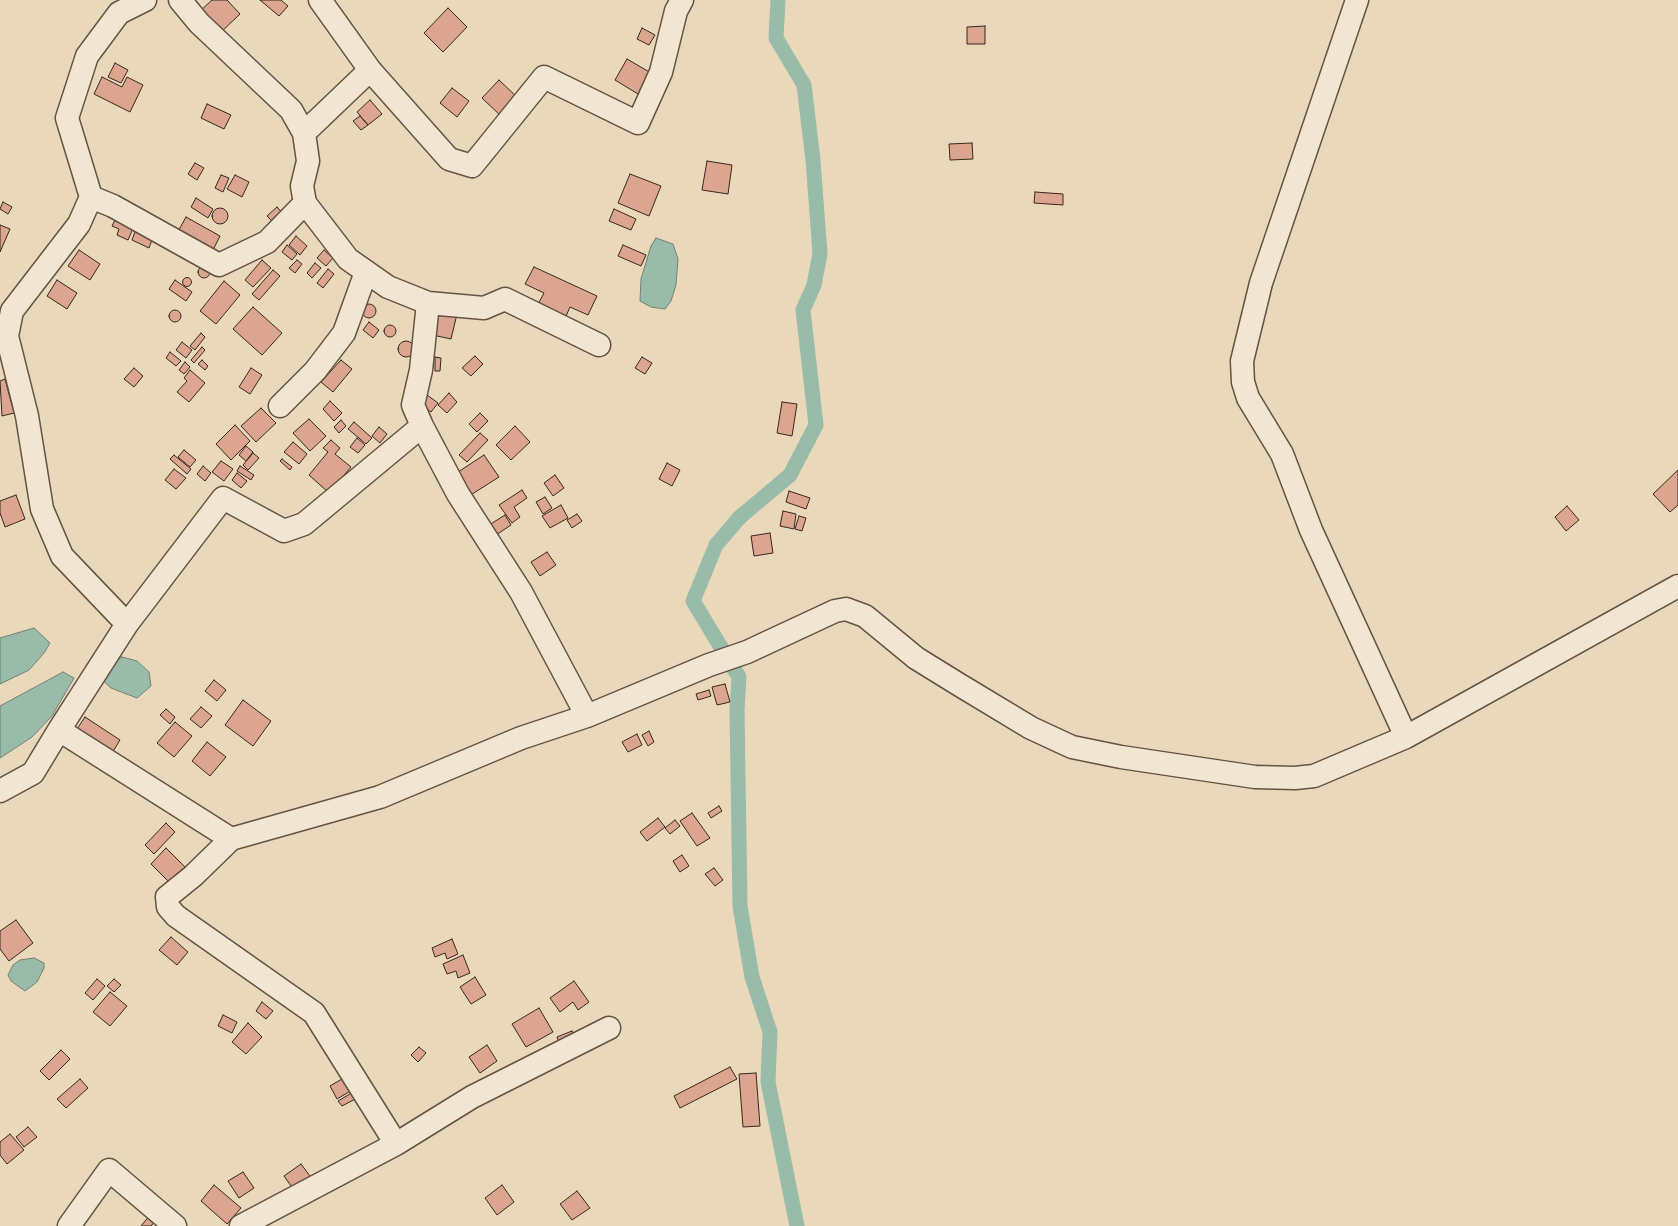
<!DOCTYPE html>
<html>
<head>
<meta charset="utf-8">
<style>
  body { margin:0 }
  canvas { display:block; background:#ead8ba }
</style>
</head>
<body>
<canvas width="1678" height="1226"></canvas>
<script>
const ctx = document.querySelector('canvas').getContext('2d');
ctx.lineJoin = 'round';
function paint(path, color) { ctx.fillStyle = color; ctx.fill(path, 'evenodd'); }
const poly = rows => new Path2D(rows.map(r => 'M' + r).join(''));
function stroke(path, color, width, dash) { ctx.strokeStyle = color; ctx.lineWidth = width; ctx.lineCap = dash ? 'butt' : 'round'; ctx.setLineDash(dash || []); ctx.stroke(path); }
const water = poly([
  [656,238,673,244,678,259,676,285,671,301,665,309,651,307,640,301,641,279,651,246,656,238],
  [34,628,50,643,44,653,29,670,0,684,0,638,34,628],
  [122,657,137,661,149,672,151,686,137,698,111,688,100,678,110,664,122,657],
  [63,672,74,678,52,716,32,737,0,758,0,706,63,672],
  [34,958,44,963,44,968,37,982,25,991,11,981,8,975,13,965,20,960,34,958]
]);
const canal = poly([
  [778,0,776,38,804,85,813,160,820,254,814,285,803,310,816,425,790,475,740,517,716,545,693,601,739,677,737,710,740,906,752,977,770,1032,768,1082,797,1226]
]);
const building = poly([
  [212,0,227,0,240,14,219,34,199,12,212,0],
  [260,0,281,0,288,6,279,16,260,0],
  [448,8,467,27,443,52,424,33,448,8],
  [985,26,985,44,967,44,967,27,985,26],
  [642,28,655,35,649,45,637,39,642,28],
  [627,59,651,73,638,94,615,80,627,59],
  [115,63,128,70,121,83,108,77,115,63],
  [102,77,122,87,127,77,143,85,130,112,94,94,102,77],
  [499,80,519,99,502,117,482,98,499,80],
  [452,88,469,101,457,117,440,103,452,88],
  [370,100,382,114,368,125,357,112,370,100],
  [207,104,231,115,224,129,201,118,207,104],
  [360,116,368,125,361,130,353,121,360,116],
  [972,143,973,159,950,160,949,144,972,143],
  [707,161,732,165,728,194,702,190,707,161],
  [195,163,204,168,197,180,188,174,195,163],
  [630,174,661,186,649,216,618,203,630,174],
  [221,175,229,178,223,192,215,188,221,175],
  [235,175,249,182,242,197,227,189,235,175],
  [1035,192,1063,194,1063,205,1034,203,1035,192],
  [196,198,213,209,208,218,191,207,196,198],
  [3,202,12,207,8,214,0,209,3,202],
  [277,207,286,217,277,226,267,216,277,207],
  '212 216a8 8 0 1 1 16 0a8 8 0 1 1-16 0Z',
  [614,209,636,219,631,230,609,221,614,209],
  [117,216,135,224,128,240,117,235,119,229,112,226,117,216],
  [186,217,220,236,211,254,176,235,186,217],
  [0,225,10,229,0,252,0,225],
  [136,229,153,237,149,248,132,240,136,229],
  [296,236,307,246,300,255,289,245,296,236],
  [287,245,297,254,292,260,282,252,287,245],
  [623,245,646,255,641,266,618,256,623,245],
  [79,250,100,264,90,280,68,266,79,250],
  [324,250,333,258,326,266,317,258,324,250],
  [262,260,271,268,253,287,245,280,262,260],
  [297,260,302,264,295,273,289,268,297,260],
  [315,263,321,268,312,278,307,273,315,263],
  '198 272a6 6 0 1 1 12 0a6 6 0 1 1-12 0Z',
  [534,267,597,296,588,315,570,307,563,323,535,310,544,293,525,284,534,267],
  [328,269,334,274,323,288,317,283,328,269],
  [273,270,280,276,259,300,252,294,273,270],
  '182.5 282a4.5 4.5 0 1 1 9 0a4.5 4.5 0 1 1-9 0Z',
  [57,280,77,293,67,309,47,296,57,280],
  [175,280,192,292,186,301,169,289,175,280],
  [224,281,240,295,216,324,200,311,224,281],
  '362 311a7 7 0 1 1 14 0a7 7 0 1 1-14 0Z',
  [253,307,282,333,262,355,233,329,253,307],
  [434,308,457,314,451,339,428,334,434,308],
  '169 316a6 6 0 1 1 12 0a6 6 0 1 1-12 0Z',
  [369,322,379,330,373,338,363,330,369,322],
  '384 331a6 6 0 1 1 12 0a6 6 0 1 1-12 0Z',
  [201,333,205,337,195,350,190,346,201,333],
  '398 349a8 8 0 1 1 16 0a8 8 0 1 1-16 0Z',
  [182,342,192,350,186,358,176,350,182,342],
  [202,347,205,350,194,363,191,360,202,347],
  [170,352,181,361,176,366,166,358,170,352],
  [475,356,483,364,471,376,462,368,475,356],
  [435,357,441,358,440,371,435,371,435,357],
  [642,357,652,363,645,374,635,368,642,357],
  [202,360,208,366,205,370,198,364,202,360],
  [341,360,352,369,333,392,321,382,341,360],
  [185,362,190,367,184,374,179,370,185,362],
  [134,368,143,376,134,387,124,379,134,368],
  [251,368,262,375,250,394,239,387,251,368],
  [190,370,205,383,189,402,177,392,187,381,184,378,190,370],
  [5,379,14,413,2,416,0,381,5,379],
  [423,392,438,403,431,412,416,401,423,392],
  [449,393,457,402,447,413,438,405,449,393],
  [330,401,342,413,334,421,323,409,330,401],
  [782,402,797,404,792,436,777,433,782,402],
  [261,408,276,423,256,442,241,426,261,408],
  [480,413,488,421,477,432,469,424,480,413],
  [309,419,326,436,310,451,293,433,309,419],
  [341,420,346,426,339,433,334,427,341,420],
  [354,422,372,438,366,444,348,429,354,422],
  [235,425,250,441,231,460,216,444,235,425],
  [515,426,530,442,511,460,496,445,515,426],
  [379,427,387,434,380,443,372,436,379,427],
  [480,433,488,440,467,462,459,455,480,433],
  [357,438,365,445,358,453,350,447,357,438],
  [331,440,340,448,335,454,351,467,329,493,309,475,328,452,323,448,331,440],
  [293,442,307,454,299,464,284,452,293,442],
  [246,446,253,452,246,461,239,455,246,446],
  [184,450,196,460,190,467,178,457,184,450],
  [253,453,259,458,248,470,243,465,253,453],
  [174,455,191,469,187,474,170,459,174,455],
  [484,455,499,477,466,498,452,476,484,455],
  [282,459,292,467,290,470,280,461,282,459],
  [221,461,233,469,224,481,212,472,221,461],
  [667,463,680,470,672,486,659,479,667,463],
  [203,466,211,473,205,481,197,474,203,466],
  [240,466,254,475,251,480,237,471,240,466],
  [174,469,186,478,176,489,165,480,174,469],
  [1678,470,1678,505,1670,512,1653,494,1678,470],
  [237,473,247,481,241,488,232,480,237,473],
  [555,475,564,488,553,496,544,483,555,475],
  [522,490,527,498,514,507,520,517,512,523,499,505,522,490],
  [789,491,810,498,806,509,786,502,789,491],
  [16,495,25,519,5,527,0,513,0,501,16,495],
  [545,497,552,508,543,514,536,502,545,497],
  [561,505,568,518,550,528,542,516,561,505],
  [1567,506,1579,520,1566,531,1555,517,1567,506],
  [783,511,796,514,794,529,780,526,783,511],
  [577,514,582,521,572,528,567,520,577,514],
  [505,515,511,525,493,537,486,527,505,515],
  [799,516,806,518,802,531,795,529,799,516],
  [770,533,773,553,754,556,751,536,770,533],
  [547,552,556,565,540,576,531,562,547,552],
  [214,680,226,690,217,701,205,691,214,680],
  [725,684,730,702,717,705,712,687,725,684],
  [709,690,711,696,698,700,696,694,709,690],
  [243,700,271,721,253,746,225,725,243,700],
  [201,707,212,716,201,728,190,719,201,707],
  [166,709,175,717,170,724,160,715,166,709],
  [85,717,120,740,112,753,77,729,85,717],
  [175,722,192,736,174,757,157,743,175,722],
  [649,731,654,742,648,746,642,735,649,731],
  [637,734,642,745,628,752,622,742,637,734],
  [207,742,226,757,210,776,192,761,207,742],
  [719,806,722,811,711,818,708,813,719,806],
  [692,813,710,838,697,846,680,821,692,813],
  [658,818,665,827,647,841,640,832,658,818],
  [675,820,680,826,670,834,665,828,675,820],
  [166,823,175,832,154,854,145,845,166,823],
  [166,848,186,868,171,884,151,864,166,848],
  [682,855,689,866,680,872,673,861,682,855],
  [714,868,723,880,715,886,705,874,714,868],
  [16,920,33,943,9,961,0,949,0,931,16,920],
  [171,937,188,952,177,965,159,950,171,937],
  [452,939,458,954,447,959,445,953,435,957,432,948,452,939],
  [463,955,470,973,458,978,456,971,447,974,443,964,463,955],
  [475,977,486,995,471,1004,460,987,475,977],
  [97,979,105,986,93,1000,85,993,97,979],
  [114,979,121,985,114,992,107,986,114,979],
  [574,981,589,1002,578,1010,573,1002,560,1012,550,998,574,981],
  [110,992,127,1006,110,1026,93,1012,110,992],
  [262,1002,273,1011,266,1019,256,1011,262,1002],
  [539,1008,553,1032,526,1047,512,1024,539,1008],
  [223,1015,237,1022,232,1033,218,1026,223,1015],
  [248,1023,262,1037,246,1054,232,1042,248,1023],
  [572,1031,576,1040,561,1047,557,1037,572,1031],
  [487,1045,497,1061,480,1073,469,1057,487,1045],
  [419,1047,426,1053,418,1062,411,1055,419,1047],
  [61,1050,70,1059,49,1080,40,1071,61,1050],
  [730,1067,737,1079,680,1108,674,1096,730,1067],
  [756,1073,760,1126,743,1127,739,1074,756,1073],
  [347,1076,354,1089,337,1099,330,1086,347,1076],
  [80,1079,88,1088,66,1108,57,1099,80,1079],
  [355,1091,359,1097,342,1106,338,1101,355,1091],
  [28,1127,37,1137,24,1147,16,1137,28,1127],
  [10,1134,24,1150,7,1164,0,1155,0,1142,10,1134],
  [301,1164,313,1180,296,1193,284,1176,301,1164],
  [243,1172,254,1188,239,1198,228,1181,243,1172],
  [214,1185,241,1208,227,1224,201,1201,214,1185],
  [502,1185,514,1202,497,1215,485,1198,502,1185],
  [577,1191,590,1208,572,1220,560,1204,577,1191],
  [151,1214,157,1219,151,1226,141,1226,151,1214]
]);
const minor = poly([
  [180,0,199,23,291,110,304,133],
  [320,0,370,70,304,133,308,161,302,186,305,203,348,259,388,287,428,303,421,370,413,405,422,426,458,494,521,592,587,716],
  [1357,0,1261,283,1242,361,1243,382,1248,398,1282,454,1311,530,1406,737],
  [370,70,449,159,472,166,544,77,638,123,661,72,676,11,682,0],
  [91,197,67,118,87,56,119,13,145,0],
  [428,303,484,308,505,299,599,345],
  [280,406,315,371,344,333,366,272],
  [127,624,223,498,284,531,304,524,422,426],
  [59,730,127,624,62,556,42,509,27,416,7,336,12,311,79,224,91,197,113,206,219,265,267,242,305,203],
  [0,791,33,773,59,730,231,839],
  [396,1144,472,1097,609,1028],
  [69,1226,109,1170,175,1226],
  [241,1226,396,1144,314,1013,176,916,168,907,167,897,193,876,231,839,380,797,521,738,587,716,709,665,747,652,835,611,846,609,865,616,916,658,958,684,1031,728,1072,747,1121,757,1255,777,1295,778,1314,776,1406,737,1678,586]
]);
paint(water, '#9ba');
stroke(water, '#728072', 1);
stroke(canal, '#9ba', 15);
paint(building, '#dca58f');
stroke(building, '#37271d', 1);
stroke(minor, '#645344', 25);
stroke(minor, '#f1e6d2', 22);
</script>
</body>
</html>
